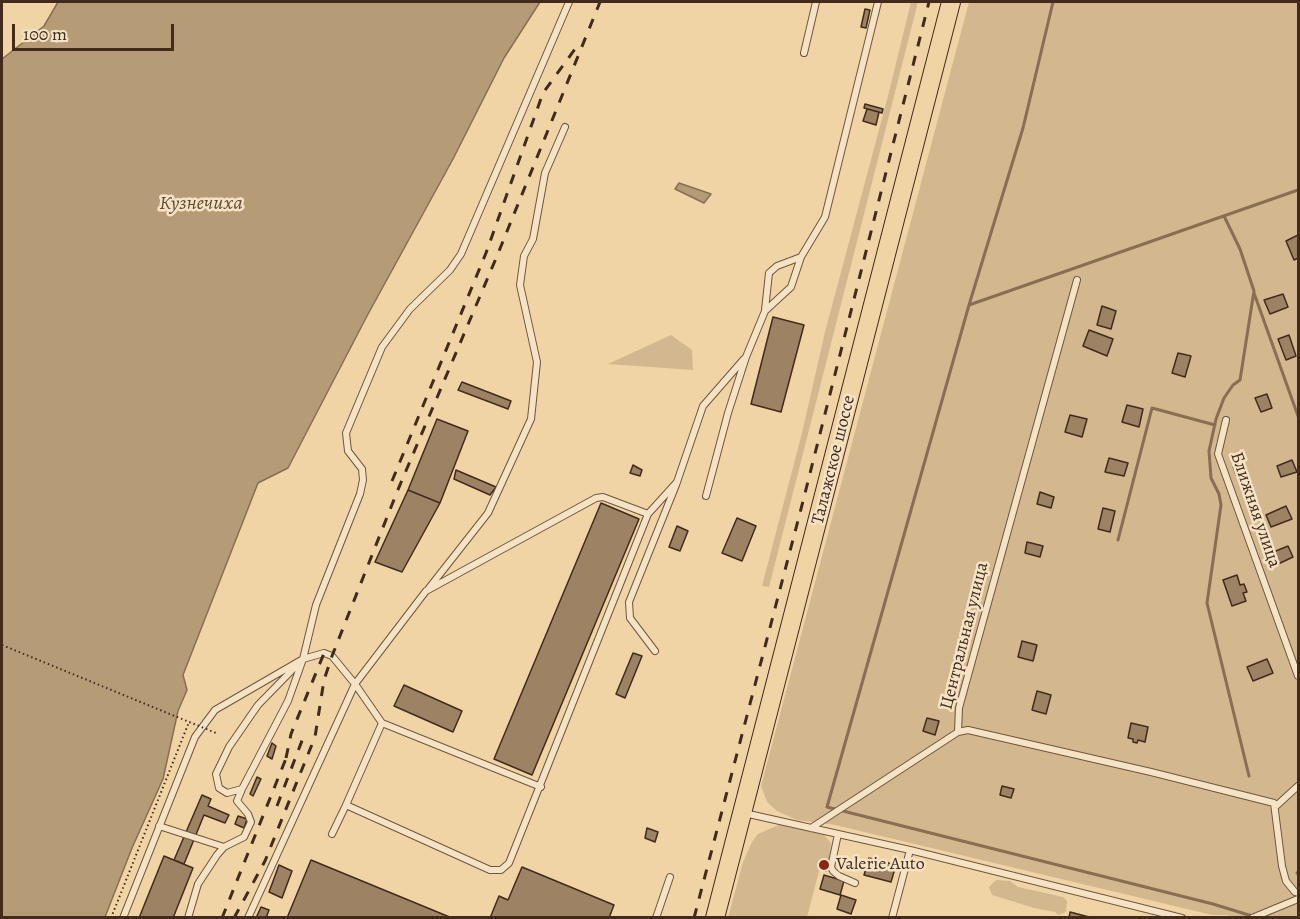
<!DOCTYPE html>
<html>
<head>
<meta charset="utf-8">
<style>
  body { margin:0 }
  #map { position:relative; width:1300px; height:919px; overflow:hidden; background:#f1d4a6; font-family:Alegreya,serif }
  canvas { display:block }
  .frame { position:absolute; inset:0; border:3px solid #422b1d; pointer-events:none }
  .scale { position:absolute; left:12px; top:24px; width:162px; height:27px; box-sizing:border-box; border:3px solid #422b1d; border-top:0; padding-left:8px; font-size:18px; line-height:21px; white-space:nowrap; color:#422b1d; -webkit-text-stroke:4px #f6e3c5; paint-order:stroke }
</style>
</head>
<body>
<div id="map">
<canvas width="1300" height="919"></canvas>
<div class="frame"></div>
<div class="scale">100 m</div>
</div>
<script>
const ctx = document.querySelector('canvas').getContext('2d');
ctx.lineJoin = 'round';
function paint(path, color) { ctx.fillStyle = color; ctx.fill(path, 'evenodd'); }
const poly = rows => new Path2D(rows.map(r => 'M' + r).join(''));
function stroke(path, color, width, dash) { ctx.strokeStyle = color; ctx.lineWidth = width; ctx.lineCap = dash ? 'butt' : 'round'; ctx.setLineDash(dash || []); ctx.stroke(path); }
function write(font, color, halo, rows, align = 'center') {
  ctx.font = font + ' Alegreya,serif'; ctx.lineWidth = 5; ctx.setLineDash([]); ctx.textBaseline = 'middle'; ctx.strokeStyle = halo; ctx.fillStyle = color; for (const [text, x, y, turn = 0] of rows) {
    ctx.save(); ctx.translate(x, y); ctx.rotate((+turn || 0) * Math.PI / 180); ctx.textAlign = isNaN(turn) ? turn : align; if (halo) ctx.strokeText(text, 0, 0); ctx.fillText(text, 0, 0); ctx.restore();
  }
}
const green = poly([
  [911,2,918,2,769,587,762,586,802,433,825,332,888,96],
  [969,2,1298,2,1298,917,1229,918,1228,915,1212,915,835,825,797,820,777,811,767,802,761,786],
  [671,335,692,350,693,370,608,364],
  [781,824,824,835,831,843,829,861,822,860,807,917,728,918,743,862,752,842,758,834],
  [996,880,1010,881,1018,887,1063,897,1067,901,1066,912,1058,915,1055,912,1034,908,992,895,989,887]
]);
const water = poly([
  [58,2,540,2,504,58,453,159,367,316,288,468,258,483,183,675,187,690,178,711,163,779,132,848,105,917,2,917,2,59,44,26,58,2],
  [679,183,711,194,704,203,675,189,679,183]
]);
const stream = poly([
  [1053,2,1023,128,969,305,827,807,1213,904,1252,916],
  [1224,216,1240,249,1254,291,1240,380,1233,385,1224,398,1216,419,1209,451,1211,478,1219,494,1221,505,1207,603,1249,776],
  [1254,293,1298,416],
  [969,305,1298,190],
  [1118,540,1152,408,1215,425],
  [1297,873,1298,872]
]);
const building = poly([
  [865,9,870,10,866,28,861,27,865,9],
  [865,104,883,109,882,113,864,108,865,104],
  [867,109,879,112,876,125,863,121,867,109],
  [1298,235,1298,258,1294,260,1286,241,1298,235],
  [1283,294,1288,307,1270,314,1264,300,1283,294],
  [1102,306,1116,311,1111,329,1097,325,1102,306],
  [773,317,804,325,781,412,751,404,773,317],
  [1089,330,1113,339,1107,356,1083,346,1089,330],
  [1289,335,1296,356,1286,360,1278,339,1289,335],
  [1178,353,1191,356,1185,377,1172,373,1178,353],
  [462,382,511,401,508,409,458,390,462,382],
  [1267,394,1272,408,1261,412,1255,398,1267,394],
  [1127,405,1143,409,1139,427,1122,422,1127,405],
  [1070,415,1087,419,1082,437,1065,432,1070,415],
  [437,419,468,431,440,503,408,490,437,419],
  [1109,458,1128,463,1124,476,1105,472,1109,458],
  [1292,460,1297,472,1281,477,1277,466,1292,460],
  [1243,462,1247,471,1236,475,1233,466,1243,462],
  [633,465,642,470,640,476,630,473,633,465],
  [456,470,496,487,490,495,454,479,456,470],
  [408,490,440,503,402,572,375,562,408,490],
  [1040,492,1054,497,1051,508,1037,504,1040,492],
  [601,503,639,519,532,775,494,759,601,503],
  [1286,506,1292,519,1271,527,1266,515,1286,506],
  [1103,508,1115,511,1110,532,1098,529,1103,508],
  [737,518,756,526,742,561,722,553,737,518],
  [677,526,688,531,680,551,669,547,677,526],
  [1027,542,1043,546,1040,557,1025,553,1027,542],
  [1288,546,1293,557,1276,565,1271,553,1288,546],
  [1237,575,1240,585,1244,584,1247,592,1243,593,1246,601,1232,606,1223,580,1237,575],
  [1022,641,1037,645,1033,661,1018,657,1022,641],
  [633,653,642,656,625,698,616,694,633,653],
  [1267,659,1273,673,1253,681,1247,667,1267,659],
  [404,685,462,711,453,732,394,706,404,685],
  [1037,691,1051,695,1046,714,1032,710,1037,691],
  [927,718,939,721,935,735,923,731,927,718],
  [1131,723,1148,727,1145,742,1138,740,1137,743,1133,742,1133,739,1128,738,1131,723],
  [272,743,276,746,272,759,267,756,272,743],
  [257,777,261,779,253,796,250,794,257,777],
  [1002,786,1014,789,1011,798,1000,795,1002,786],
  [202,795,211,799,208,806,229,815,225,823,204,815,184,864,174,860,202,795],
  [238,816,247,819,244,828,235,824,238,816],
  [647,828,658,832,655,842,645,838,647,828],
  [164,856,193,868,173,918,139,918,164,856],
  [869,858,896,865,891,882,864,875,869,858],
  [311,860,452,918,287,918,311,860],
  [822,860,828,861,826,871,820,869,822,860],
  [279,865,292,871,282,898,269,892,279,865],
  [522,867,614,905,609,918,490,918,499,896,508,900,522,867],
  [824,875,844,881,840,895,820,889,824,875],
  [841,895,856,900,851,914,837,909,841,895],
  [261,907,269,910,266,918,256,918,261,907],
  [1070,912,1093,918,1069,918,1070,912]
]);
const path = poly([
  [111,918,189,722]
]);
const service = poly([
  [804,53,816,2],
  [1077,280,959,708,958,732,968,730,1151,772,1274,803,1282,866,1286,881,1295,892,1298,893],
  [765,310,769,273,777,266,801,257],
  [1226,420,1218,454,1298,676],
  [706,496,728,413,746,357,765,311,791,287,801,257,825,217,878,2],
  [429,588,488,513,531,419,537,362,520,285,524,256,533,239,545,173,565,127],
  [655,651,630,618,629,602,676,485,703,406,744,359],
  [303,659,258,705,229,747,216,774,219,788,227,793,242,789,288,701,303,659,316,605,360,494,363,480,362,469,348,451,346,433,382,347,410,309,450,270,461,254,569,2],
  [382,723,346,805,490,870,501,870,509,863,648,514,677,482],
  [1275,807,1298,786],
  [744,813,910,850,1182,918],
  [159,826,224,847],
  [811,828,958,732],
  [332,834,346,805],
  [838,834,831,867,833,871,839,876,855,883],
  [123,918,195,737,215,710,303,659,324,653,332,656,355,684,382,723,541,787],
  [188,918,198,884,217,855,224,847,244,837,251,822,248,814,237,801,242,789],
  [248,918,355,684,426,591,596,498,603,497,648,514],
  [656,918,670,877],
  [892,918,910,850],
  [1252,918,1298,899]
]);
const primary = poly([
  [715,918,951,2]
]);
const rail = poly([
  [392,481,486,253,543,93,575,49],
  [286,758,291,734,327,646],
  [277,806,303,738],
  [222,918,289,751],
  [234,918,265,861,315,737,324,680,332,656,397,492,497,256,600,2],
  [694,918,801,509,929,2]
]);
const pathBridge = poly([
  [2,645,216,733]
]);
const markers = [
  [824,865,6,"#8f2418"]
];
const streetNames = [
  ["Талажское шоссе",834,460,-76],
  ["Ближняя улица",1255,510,71],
  ["Центральная улица",965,636,-76]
];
const poiNames = [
  ["Valerie Auto",836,865]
];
const waterNames = [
  ["Кузнечиха",201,204]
];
paint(green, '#d3b78f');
paint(water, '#b69b77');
stroke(water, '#886e53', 1.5);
stroke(stream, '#886e53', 3);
paint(building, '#9d8364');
stroke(building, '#422b1d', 1.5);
stroke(service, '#6e553f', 8);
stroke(primary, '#422b1d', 20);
stroke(path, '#422b1d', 2, [1.5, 3]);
stroke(service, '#f6e3c5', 6);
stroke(primary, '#f1d4a6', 18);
stroke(rail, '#422b1d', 3, [10, 10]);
stroke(pathBridge, '#422b1d', 2, [1.5, 3]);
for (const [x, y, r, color] of markers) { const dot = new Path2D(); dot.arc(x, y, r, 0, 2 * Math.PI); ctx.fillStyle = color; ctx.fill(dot); stroke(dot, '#f6e3c5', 2); }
write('18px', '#422b1d', '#f6e3c5', streetNames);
write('18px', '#422b1d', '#f6e3c5', poiNames, 'left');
write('italic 20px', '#5f4734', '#f6e3c5', waterNames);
</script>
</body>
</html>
